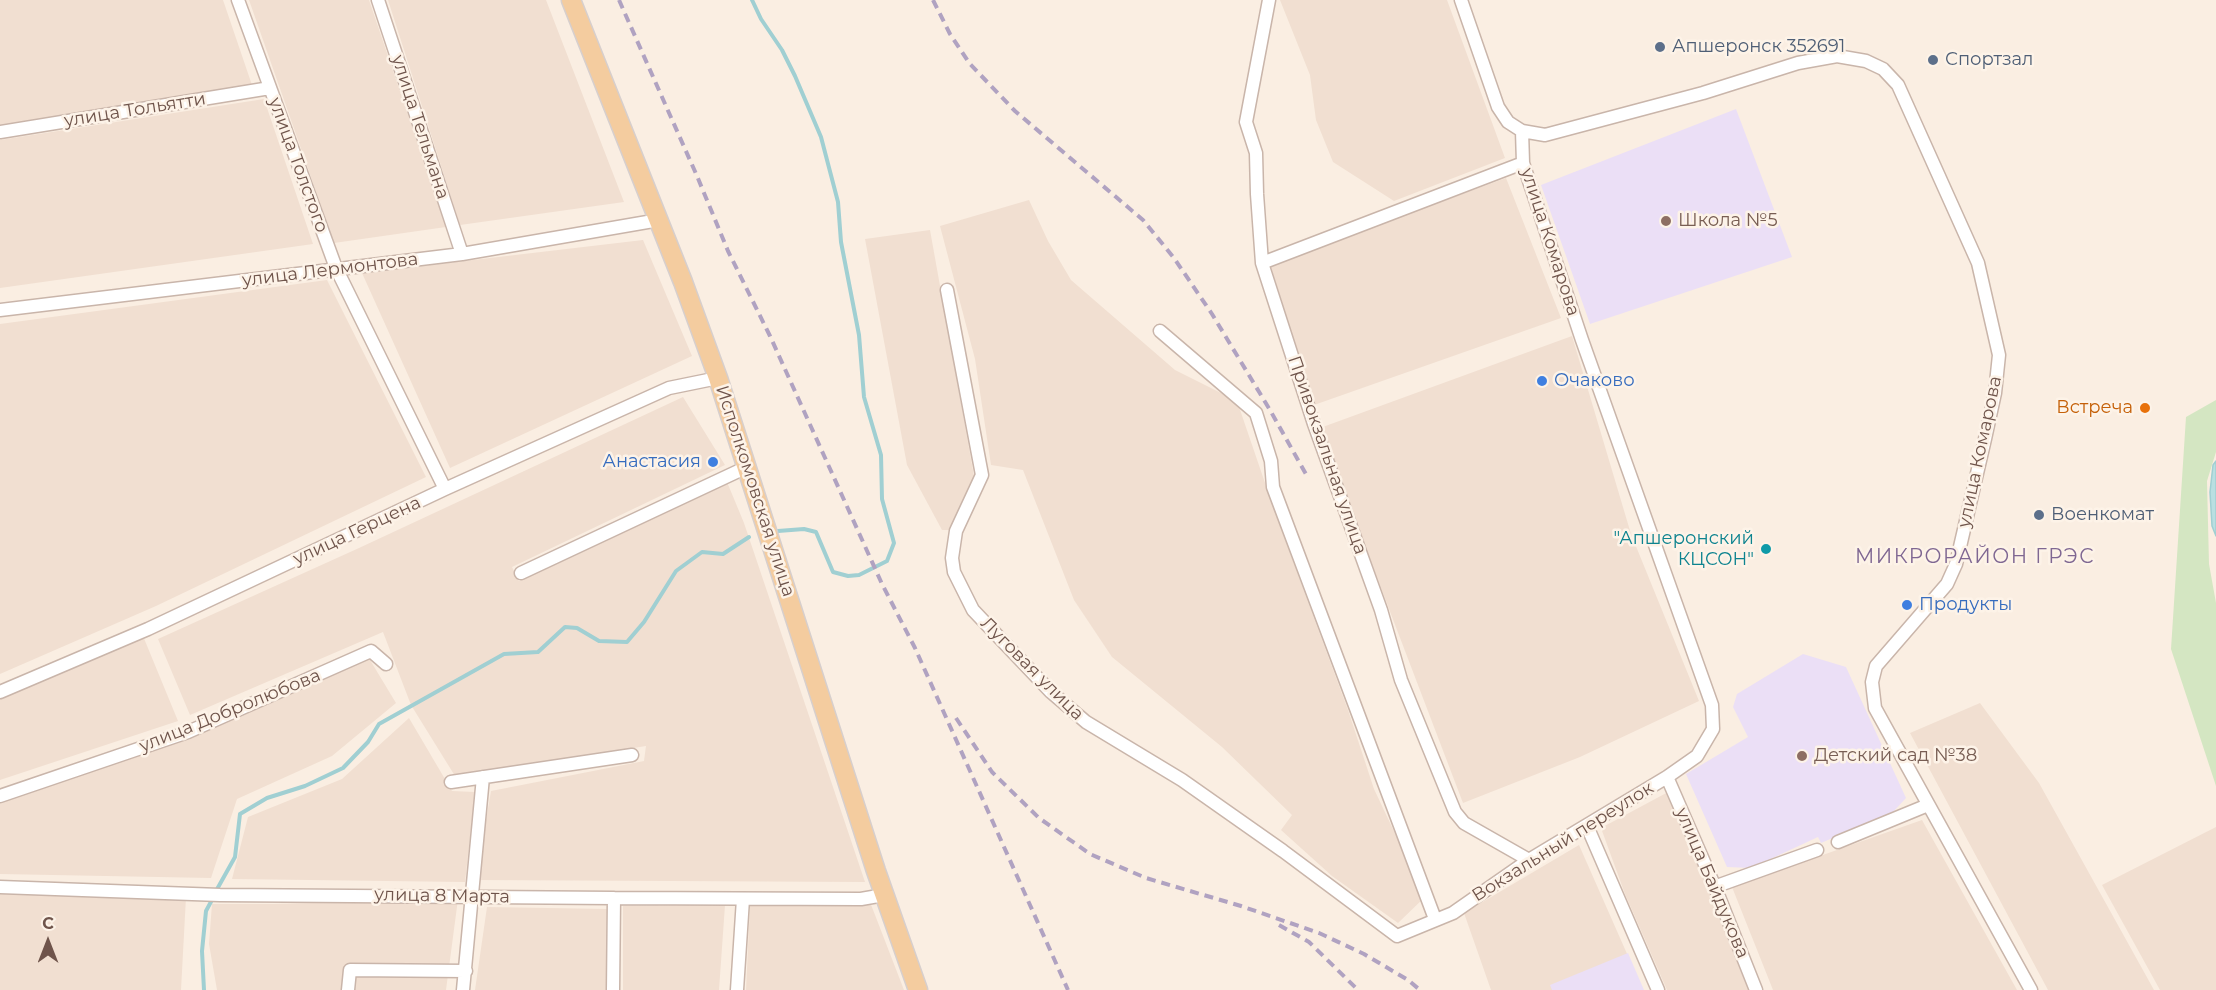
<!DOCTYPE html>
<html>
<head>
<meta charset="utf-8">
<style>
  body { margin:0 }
  #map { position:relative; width:2216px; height:990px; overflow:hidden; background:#faeee2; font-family:Montserrat,sans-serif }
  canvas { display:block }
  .north { position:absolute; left:18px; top:912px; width:60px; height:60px; -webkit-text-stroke:4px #fdf3e8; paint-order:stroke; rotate:0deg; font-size:16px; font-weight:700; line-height:24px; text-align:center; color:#6f544b }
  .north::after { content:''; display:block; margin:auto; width:21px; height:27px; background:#6f544b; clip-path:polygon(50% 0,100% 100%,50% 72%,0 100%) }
</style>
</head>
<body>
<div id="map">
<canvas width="2216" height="990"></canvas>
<div class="north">С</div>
</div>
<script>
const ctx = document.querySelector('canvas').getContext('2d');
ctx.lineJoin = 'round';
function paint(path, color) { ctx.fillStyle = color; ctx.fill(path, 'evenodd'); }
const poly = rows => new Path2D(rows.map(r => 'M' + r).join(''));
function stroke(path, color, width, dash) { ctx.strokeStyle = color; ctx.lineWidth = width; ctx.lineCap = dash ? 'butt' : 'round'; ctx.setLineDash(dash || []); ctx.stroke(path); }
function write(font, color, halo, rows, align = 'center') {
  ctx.font = font + ' Montserrat,sans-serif'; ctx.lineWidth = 5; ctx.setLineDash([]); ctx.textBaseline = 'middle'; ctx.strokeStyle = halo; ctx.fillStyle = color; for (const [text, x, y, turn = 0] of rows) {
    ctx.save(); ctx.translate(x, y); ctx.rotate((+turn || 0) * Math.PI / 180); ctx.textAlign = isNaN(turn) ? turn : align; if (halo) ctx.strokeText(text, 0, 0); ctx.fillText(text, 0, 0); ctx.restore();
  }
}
const residential = poly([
  [0,0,223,0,253,88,0,126],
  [249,0,369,0,446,227,334,243],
  [388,0,546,0,624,202,460,225],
  [1280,0,1447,0,1505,158,1394,201,1333,162,1316,120,1310,75],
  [264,99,313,244,0,288,0,140],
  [1506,178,1561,318,1314,405,1270,264],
  [1029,200,1048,241,1071,280,1175,370,1237,401,1277,518,1348,710,1374,789,1425,897,1398,923,1332,876,1281,830,1292,815,1222,747,1112,657,1074,600,1023,470,991,465,975,359,940,226],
  [930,230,974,476,955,530,942,530,907,465,865,239],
  [643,240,692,356,450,468,362,273],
  [327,280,426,477,156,606,0,674,0,324],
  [1572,336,1631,534,1699,701,1580,757,1463,803,1320,428],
  [683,397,725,465,512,567,519,581,727,482,744,523,865,882,476,880,491,791,644,761,646,746,455,776,411,705,383,632,190,715,158,639,359,548],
  [143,636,178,721,0,780,0,697],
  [367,655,396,703,332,756,237,799,211,878,0,874,0,800],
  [1980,703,2039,783,2154,990,2048,990,1910,733],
  [409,718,452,791,475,792,465,882,232,879,248,817,342,779],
  [1670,791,1754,990,1667,990,1625,894,1601,828],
  [1922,820,2017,990,1773,990,1732,887],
  [2216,827,2216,990,2160,990,2102,885],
  [1579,845,1643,990,1491,990,1464,913],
  [0,893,186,897,181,990,0,990],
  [458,899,446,990,217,990,209,944,212,904,274,904],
  [870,902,904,990,746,990,750,904],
  [725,905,719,990,623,990,623,906],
  [487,907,608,909,607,990,475,990]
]);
const education = poly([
  [1736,109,1792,257,1590,324,1541,185],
  [1803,654,1846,667,1906,798,1893,812,1821,843,1818,837,1751,868,1727,867,1686,774,1748,737,1733,707,1737,694],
  [1628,953,1644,990,1552,990,1550,985]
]);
const green = poly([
  [2216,400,2216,452,2207,481,2209,564,2216,603,2216,786,2171,649,2186,417]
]);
const water = poly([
  [2216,461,2216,536,2212,526,2210,492,2213,465,2216,461]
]);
const stream = poly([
  [752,0,761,19,782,50,795,76,821,137,838,202,841,242,859,335,864,397,881,455,882,499,894,543,887,561,859,575,848,576,833,572,816,532,804,529,778,531],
  [216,891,235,857,240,814,267,798,305,786,343,768,368,742,379,724,504,654,538,652,565,627,577,628,599,641,627,642,644,622,676,571,702,552,723,554,749,537],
  [204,990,202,951,206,911,213,898]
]);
const minor = poly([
  [238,0,336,268,445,489],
  [378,0,462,254],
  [1269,0,1246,122,1256,153,1257,194,1262,263,1314,424,1381,610,1401,680,1455,812,1464,823,1529,860],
  [1522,131,1545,135,1703,93,1798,63,1837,56,1866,61,1883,69,1898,85,1978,263,1999,355,1995,393,1985,439,1956,564,1947,584,1876,666,1872,682,1875,708,2031,990],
  [0,132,270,88],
  [1262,263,1523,163],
  [947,290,982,475,956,531,952,558,954,572,973,610,1051,692,1086,722,1182,780,1283,851,1397,936,1453,913,1529,860,1667,777,1697,756,1713,729,1712,705,1582,340,1523,163,1522,131,1508,122,1498,107,1461,0],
  [0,310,462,254,659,220],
  [1160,331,1256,413,1271,461,1273,487,1435,919],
  [521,573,747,467],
  [0,692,148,629,445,489,669,388,718,378],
  [1667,777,1717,892,1756,990],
  [451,782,632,755],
  [0,796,188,732,371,651,386,664],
  [1587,826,1658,990],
  [1838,842,1928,805],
  [0,887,220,895,614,898,861,899,884,895],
  [1714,887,1817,850],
  [348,990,350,970,466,971],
  [463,990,483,777],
  [613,990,614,898],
  [737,990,743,899]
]);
const primary = poly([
  [571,0,683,282,718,378,876,871,918,990]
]);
const rail = poly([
  [619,0,697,176,728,251,770,336,882,584,915,648,1068,990],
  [933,0,950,34,970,64,1015,111,1143,220,1174,258,1212,314,1270,410,1307,476],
  [956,718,992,772,1039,818,1090,854,1146,878,1241,906,1319,933,1364,954,1408,980,1420,990],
  [1279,925,1309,942,1358,990]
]);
const markers = [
  [1660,47,6,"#5c6f8a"],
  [1933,60,6,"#5c6f8a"],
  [1666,221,6,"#8d6e63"],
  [1542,381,6,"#3f7fe0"],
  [2145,408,6,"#e8710a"],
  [713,462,6,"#3f7fe0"],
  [2039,515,6,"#5c6f8a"],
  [1766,549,6,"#0f9aa8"],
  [1907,605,6,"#3f7fe0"],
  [1802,756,6,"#8d6e63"]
];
const serviceNames = [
  ["Апшеронск 352691",1672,47],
  ["Спортзал",1945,60],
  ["Военкомат",2051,515]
];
const streetNames = [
  ["улица Тольятти",135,110,-9],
  ["улица Тельмана",420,127,72],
  ["улица Толстого",298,165,70],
  ["улица Комарова",1550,242,72],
  ["улица Лермонтова",330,270,-7],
  ["улица Комарова",1980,452,-78],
  ["Привокзальная улица",1327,455,71],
  ["Исполкомовская улица",755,491,72],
  ["улица Герцена",357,531,-25],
  ["Луговая улица",1032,669,45],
  ["улица Добролюбова",230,711,-22],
  ["Вокзальный переулок",1563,842,-32],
  ["улица Байдукова",1712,883,67],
  ["улица 8 Марта",442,896,1]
];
const educationNames = [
  ["Школа №5",1678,221],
  ["Детский сад №38",1814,756]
];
const shopNames = [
  ["Очаково",1554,381],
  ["Анастасия",701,462,"right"],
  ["Продукты",1919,605]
];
const foodNames = [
  ["Встреча",2133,408]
];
const cultureNames = [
  ["\"Апшеронский",1754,539],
  ["КЦСОН\"",1754,560]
];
const neighbourhoodNames = [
  ["МИКРОРАЙОН ГРЭС",1975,557]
];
paint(residential, '#f1dfd1');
paint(education, '#ebdff6');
paint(green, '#d4e6c2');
paint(water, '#b9dfe1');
stroke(water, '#a0cfd2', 1.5);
stroke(stream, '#a0cfd2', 4);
stroke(minor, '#c9b5aa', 15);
stroke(primary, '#d7cfcd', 21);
stroke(minor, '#fff', 12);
stroke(primary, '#f4cc9f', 18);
stroke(rail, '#b0a2c1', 4, [9, 6]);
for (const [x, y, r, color] of markers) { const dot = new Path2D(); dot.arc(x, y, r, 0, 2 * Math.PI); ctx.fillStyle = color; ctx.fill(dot); stroke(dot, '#fdf3e8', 2); }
write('18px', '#4e5e75', '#fdf3e8', serviceNames, 'left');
write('18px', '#6f544b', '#fdf3e8', streetNames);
write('18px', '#785e54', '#fdf3e8', educationNames, 'left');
write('18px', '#366cbe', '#fdf3e8', shopNames, 'left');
write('18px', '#c56008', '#fdf3e8', foodNames, 'right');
write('18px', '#0d838f', '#fdf3e8', cultureNames, 'right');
ctx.letterSpacing = '1.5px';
write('20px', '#7f6792', '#fdf3e8', neighbourhoodNames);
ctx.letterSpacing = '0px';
</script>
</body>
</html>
